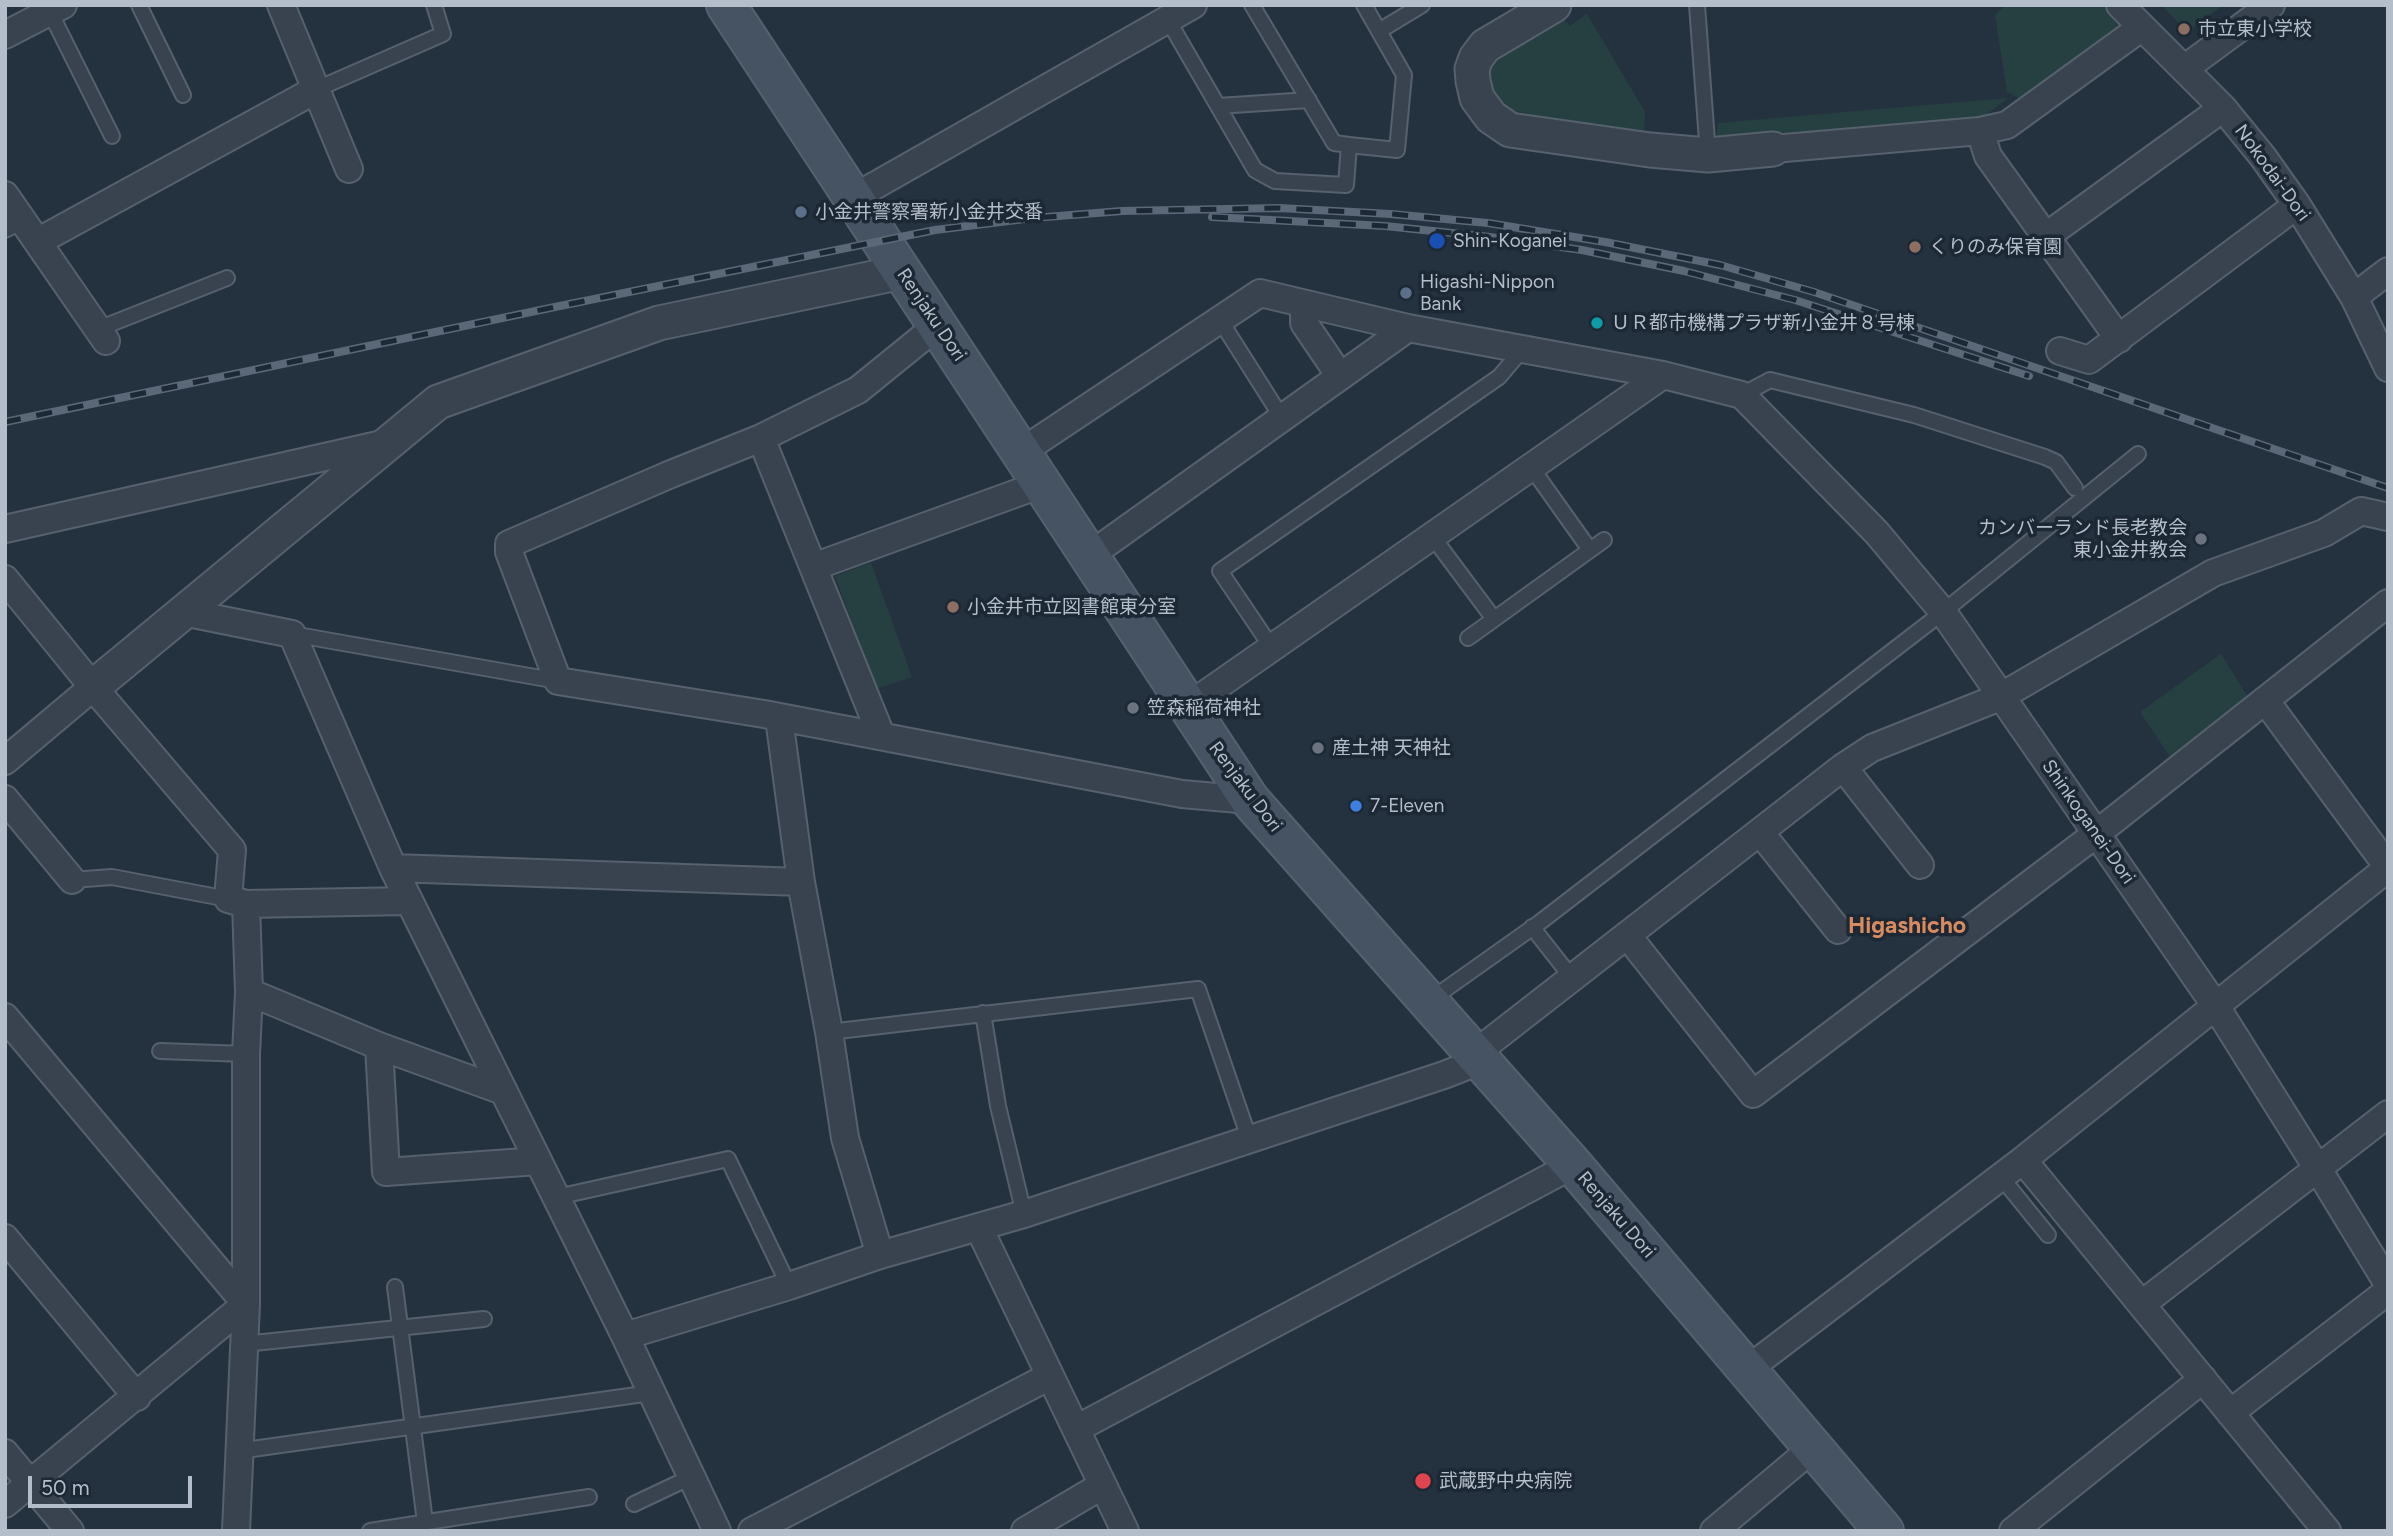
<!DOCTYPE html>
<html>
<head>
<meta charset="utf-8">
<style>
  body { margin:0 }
  #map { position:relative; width:2393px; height:1536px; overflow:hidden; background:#243240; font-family:Figtree,sans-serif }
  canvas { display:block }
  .frame { position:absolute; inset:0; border:7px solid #b4beca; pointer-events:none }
  .scale { position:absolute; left:28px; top:1476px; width:164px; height:32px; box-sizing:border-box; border:4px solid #b4beca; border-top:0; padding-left:9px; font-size:21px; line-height:24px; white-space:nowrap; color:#b4beca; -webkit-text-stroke:5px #1d2835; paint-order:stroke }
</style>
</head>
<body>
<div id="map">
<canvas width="2393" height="1536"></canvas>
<div class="frame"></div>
<div class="scale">50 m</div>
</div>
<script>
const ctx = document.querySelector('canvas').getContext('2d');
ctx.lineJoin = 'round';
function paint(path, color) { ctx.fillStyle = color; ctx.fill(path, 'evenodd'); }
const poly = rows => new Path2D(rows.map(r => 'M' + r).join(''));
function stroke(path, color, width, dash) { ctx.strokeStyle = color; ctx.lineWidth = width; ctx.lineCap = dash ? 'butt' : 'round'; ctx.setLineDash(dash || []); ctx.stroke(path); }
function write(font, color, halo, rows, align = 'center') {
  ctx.font = font + ' Figtree,"Noto Sans JP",sans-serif'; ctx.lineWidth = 7; ctx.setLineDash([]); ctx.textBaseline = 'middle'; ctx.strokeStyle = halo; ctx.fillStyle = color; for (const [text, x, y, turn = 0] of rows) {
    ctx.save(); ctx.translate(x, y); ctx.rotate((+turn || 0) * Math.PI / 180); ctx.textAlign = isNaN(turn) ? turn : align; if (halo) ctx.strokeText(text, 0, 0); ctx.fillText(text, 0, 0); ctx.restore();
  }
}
const green = poly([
  [2005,5,2106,5,2123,23,2020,99,2007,92,1995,15],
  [2162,5,2223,5,2187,32],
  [1587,14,1645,112,1644,136,1509,110,1500,105,1493,95,1489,82,1489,67,1496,55,1560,15,1570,26],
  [2008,98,1973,125,1772,143,1716,138,1718,123],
  [871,563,912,677,876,689,835,576],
  [2221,654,2250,700,2173,761,2140,712]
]);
const service = poly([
  [139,5,183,95],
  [1252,5,1334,143,1349,145],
  [1697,5,1708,155],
  [50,12,112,136],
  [1168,20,1255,170,1275,181,1346,185,1349,145,1397,150,1404,75,1364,5],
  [1379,31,1422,5],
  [317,89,443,34,434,5],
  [1218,106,1309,100],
  [5,230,23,221],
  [1220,320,1282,418],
  [98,329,227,278],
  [1742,395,1770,380,1914,415,2045,457,2056,462,2075,488],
  [1531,467,1590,550],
  [1432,536,1494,619],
  [292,634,558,681],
  [1468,638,1604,540],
  [1272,648,1220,571,1499,377,1522,350],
  [72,880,112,877,228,899],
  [1532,927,1572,978],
  [1429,1001,1539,923,1943,612,2138,454],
  [983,1013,998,1106,1024,1214],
  [829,1032,1198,989,1249,1138],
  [160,1051,246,1054],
  [2001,1177,2048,1235],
  [557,1197,728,1159,789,1286],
  [395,1287,425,1522],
  [244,1344,484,1319],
  [238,1451,651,1393],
  [634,1504,691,1477],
  [370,1531,589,1497]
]);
const minor = poly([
  [281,5,349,169],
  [2120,5,2223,108,2263,157,2297,205,2354,297,2388,368],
  [5,35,63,5],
  [2184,69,2271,5],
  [1980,131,1988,156,2119,339],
  [1773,149,1980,131,2007,125,2142,27],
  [5,195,106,341],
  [853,198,1193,5],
  [2045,237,2223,108],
  [39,241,317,89],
  [2354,297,2388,271],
  [1309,305,1304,315,1304,323,1340,376],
  [938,325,858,390,761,438,671,474,509,544,509,552,558,681,764,714,1182,794,1250,800],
  [2060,351,2089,360,2297,205],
  [761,438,881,735],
  [1021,452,1260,293,1408,328,1663,375,1742,395,1877,533,1943,612,2215,1005,2318,1169,2388,1284],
  [5,529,387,443],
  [1089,556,1408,328],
  [813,567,1042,484],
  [5,579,93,687,232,850,228,899,246,904,409,901],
  [183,612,292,634,393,868,625,1336,717,1531],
  [2265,700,2388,867],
  [1187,707,1663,375],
  [779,718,801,882,829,1032,845,1138,880,1255],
  [5,761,93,687],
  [1843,767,1920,865],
  [5,799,72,880],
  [1760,832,1838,930],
  [393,868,801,882],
  [1627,935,1753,1094,2096,834,2388,603],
  [249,992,379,1046,503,1091],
  [5,1017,246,1304,5,1504],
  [379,1046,386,1172,538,1161],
  [2023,1160,2327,1531],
  [979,1228,1125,1531],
  [5,1238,137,1397],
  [2142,1304,2388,1114],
  [625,1336,789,1286,880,1255,1024,1214,1444,1075,1467,1066,1491,1041,1843,767,1872,748,2000,697,2213,573,2324,533,2361,511,2388,517],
  [1748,1369,2023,1160,2388,868],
  [2230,1413,2388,1291],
  [1076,1429,1573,1165],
  [5,1453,70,1531],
  [236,1531,246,1304,246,1054,249,992,246,904],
  [752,1531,1050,1376],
  [1025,1531,1103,1485],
  [1714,1531,1814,1447],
  [2013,1531,2203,1379]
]);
const tertiary = poly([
  [1554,5,1485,46,1476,58,1472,69,1473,81,1477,98,1491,117,1510,130,1650,150,1708,155,1773,149],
  [93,687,438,402,659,323,902,272]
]);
const secondary = poly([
  [726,5,1250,800,1573,1165,1884,1531]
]);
const rail = poly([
  [1212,217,1385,226,1490,237,1582,250,1684,271,1795,300,2029,376],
  [5,422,550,308,935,230,1033,218,1122,211,1279,208,1391,214,1488,223,1605,242,1720,265,1814,292,2388,488]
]);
const markers = [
  [2184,29,7,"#8d6e63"],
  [801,212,7,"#5c6f8a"],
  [1437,241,9,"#1a4fb4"],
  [1915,247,7,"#8d6e63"],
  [1406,293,7,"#5c6f8a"],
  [1597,323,7,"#0f9aa8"],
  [2201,539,7,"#6b7280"],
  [953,607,7,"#8d6e63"],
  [1133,708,7,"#6b7280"],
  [1318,748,7,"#6b7280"],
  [1356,806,7,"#3f7fe0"],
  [1423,1481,9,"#e0444e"]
];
const poiNames = [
  ["市立東小学校",2198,29],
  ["小金井警察署新小金井交番",815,212],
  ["Shin-Koganei",1453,241],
  ["くりのみ保育園",1929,247],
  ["Higashi-Nippon",1420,282],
  ["Bank",1420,304],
  ["ＵＲ都市機構プラザ新小金井８号棟",1611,323],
  ["カンバーランド長老教会",2187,528,"right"],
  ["東小金井教会",2187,550,"right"],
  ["小金井市立図書館東分室",967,607],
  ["笠森稲荷神社",1147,708],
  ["産土神 天神社",1332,748],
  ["7-Eleven",1370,806],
  ["武蔵野中央病院",1439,1481]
];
const streetNames = [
  ["Nokodai-Dori",2272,173,54],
  ["Renjaku Dori",931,315,56],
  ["Renjaku Dori",1245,787,53],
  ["Shinkoganei-Dori",2088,822,55],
  ["Renjaku Dori",1616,1215,49]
];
const quarterNames = [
  ["Higashicho",1907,926]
];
paint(green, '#264041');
stroke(service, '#56616d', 18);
stroke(minor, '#56616d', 30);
stroke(tertiary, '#56616d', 37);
stroke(secondary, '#56616d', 42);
stroke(service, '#38434f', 14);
stroke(minor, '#38434f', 26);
stroke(tertiary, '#38434f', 33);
stroke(secondary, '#465363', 38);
stroke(rail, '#5a6877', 8);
stroke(rail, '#1d2835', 5, [16]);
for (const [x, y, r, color] of markers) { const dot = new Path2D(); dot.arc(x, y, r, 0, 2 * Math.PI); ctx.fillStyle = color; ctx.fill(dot); stroke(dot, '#1d2835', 2.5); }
write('19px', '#b4beca', '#1d2835', poiNames, 'left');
write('19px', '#b4beca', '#1d2835', streetNames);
write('bold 23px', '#d98b60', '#1d2835', quarterNames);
</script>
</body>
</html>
